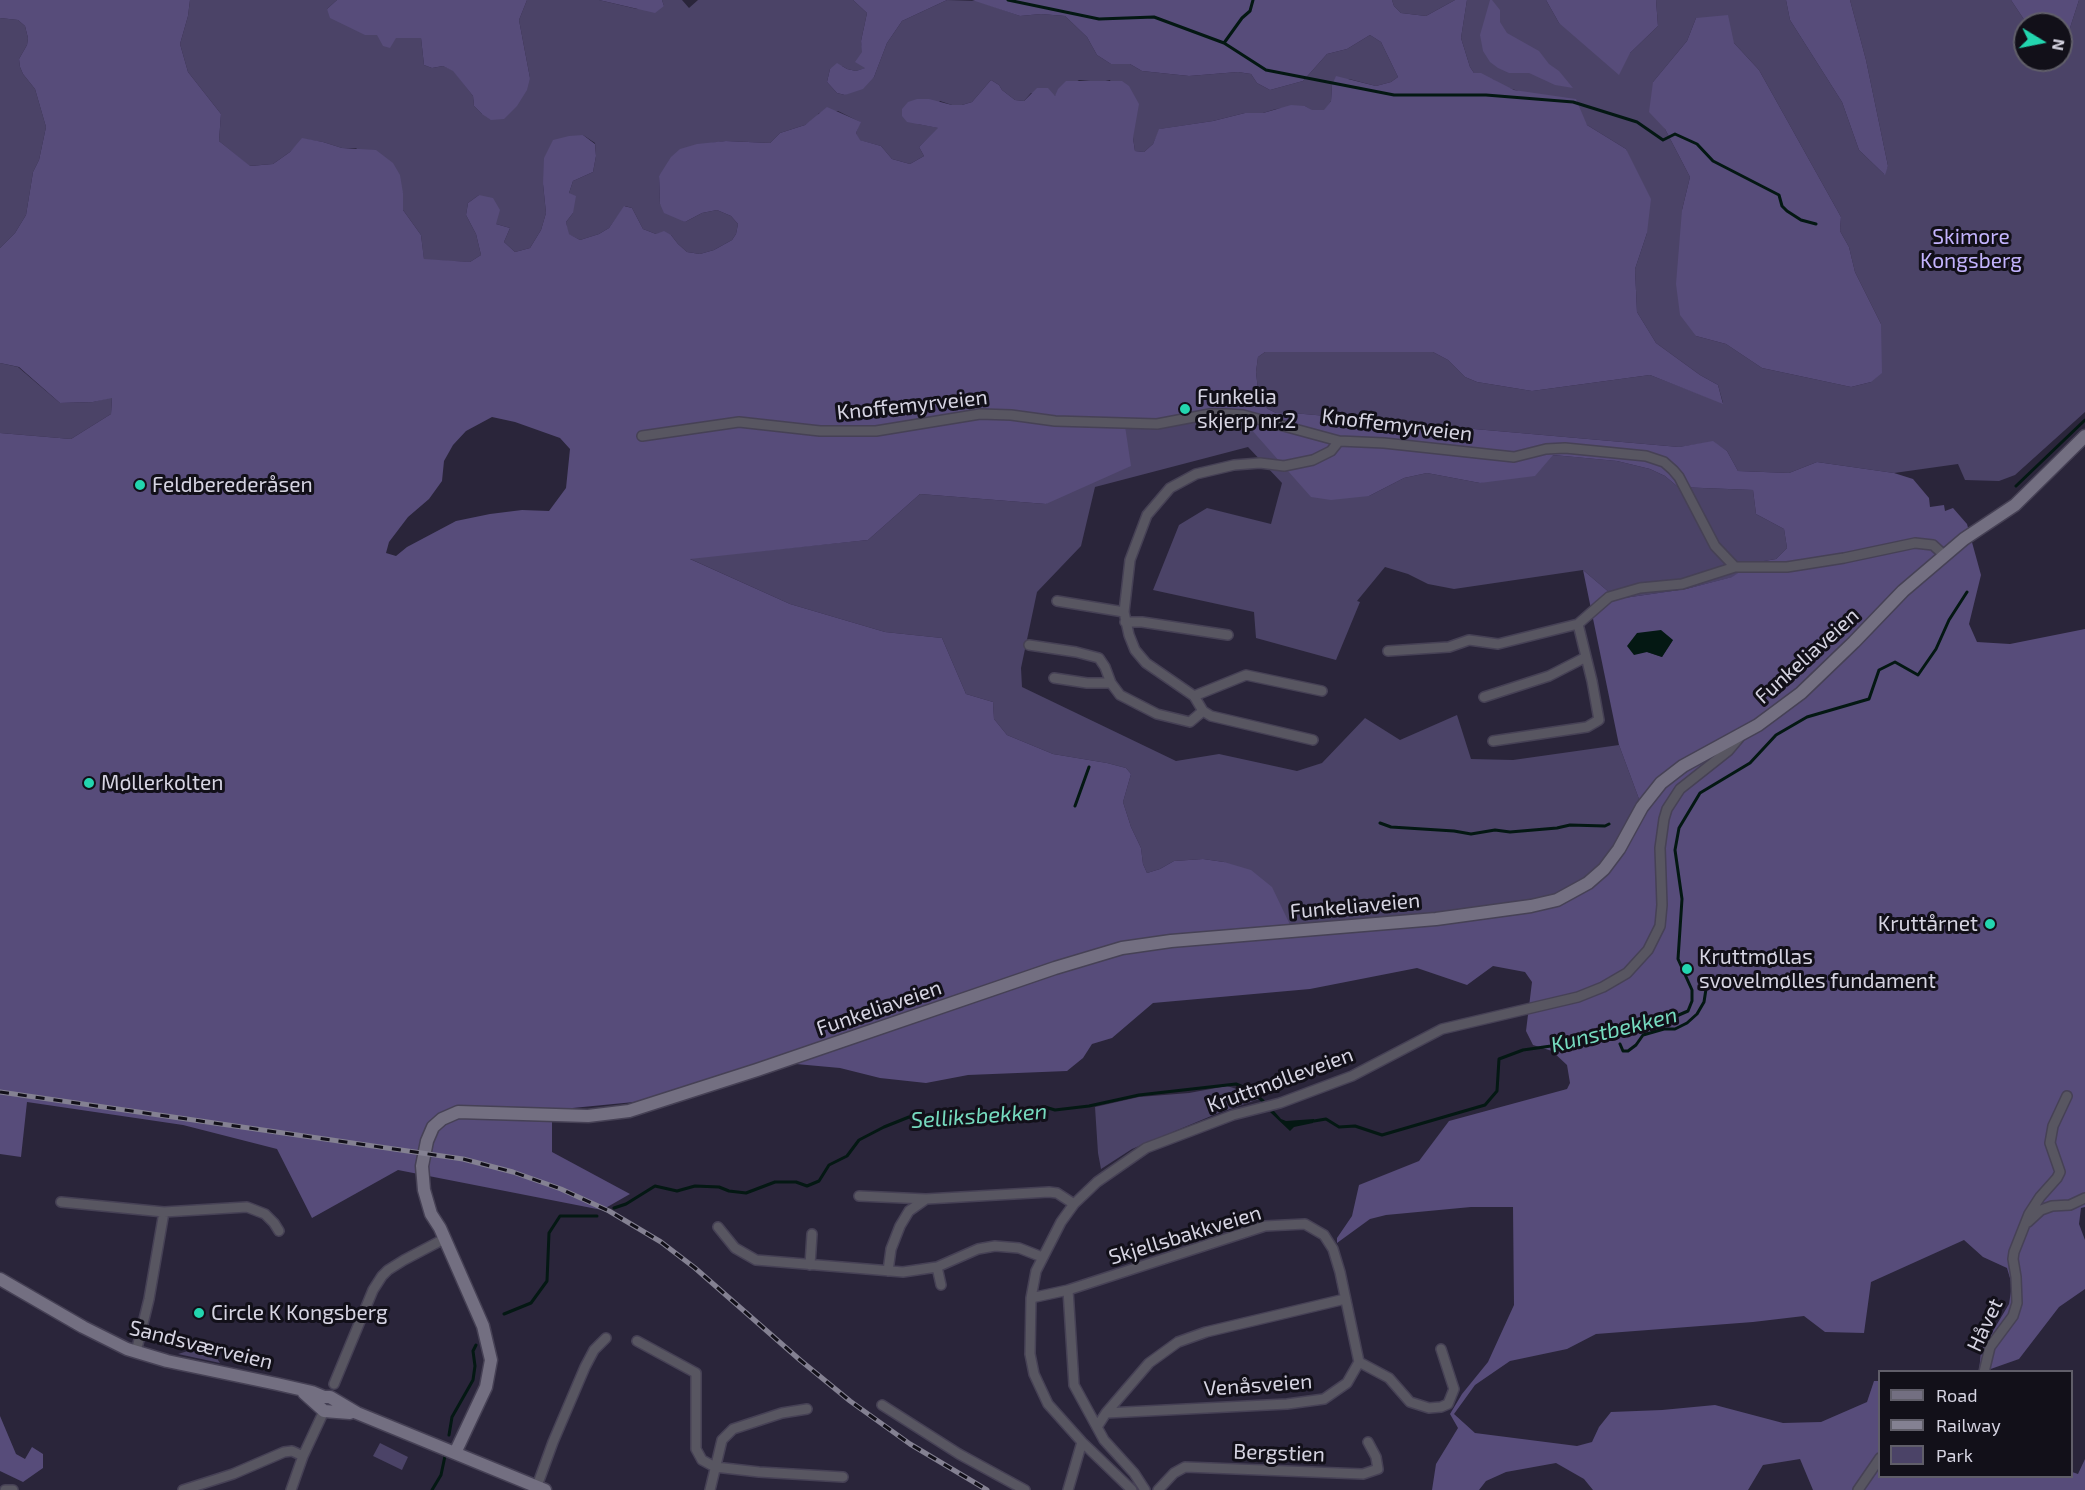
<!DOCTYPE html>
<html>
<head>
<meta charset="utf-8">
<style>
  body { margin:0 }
  #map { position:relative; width:2085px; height:1490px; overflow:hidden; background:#2a253a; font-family:"Exo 2",sans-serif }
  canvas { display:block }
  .legend { position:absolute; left:1878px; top:1370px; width:195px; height:108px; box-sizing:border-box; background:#121019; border:2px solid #605e69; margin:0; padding:8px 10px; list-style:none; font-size:18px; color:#d6d4e2 }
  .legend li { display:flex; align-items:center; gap:12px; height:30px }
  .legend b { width:30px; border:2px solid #605e69 }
  .north { position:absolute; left:2013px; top:12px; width:60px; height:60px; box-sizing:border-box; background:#121019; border:2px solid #605e69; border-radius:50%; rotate:100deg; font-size:16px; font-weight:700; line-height:24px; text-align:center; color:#d6d4e2 }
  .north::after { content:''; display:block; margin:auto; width:21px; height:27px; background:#23d5af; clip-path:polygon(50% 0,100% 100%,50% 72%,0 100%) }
</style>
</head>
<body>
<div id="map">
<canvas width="2085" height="1490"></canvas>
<ul class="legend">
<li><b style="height:8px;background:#736f81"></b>Road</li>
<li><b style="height:8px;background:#848192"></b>Railway</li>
<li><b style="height:16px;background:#4b4367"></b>Park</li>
</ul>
<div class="north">N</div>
</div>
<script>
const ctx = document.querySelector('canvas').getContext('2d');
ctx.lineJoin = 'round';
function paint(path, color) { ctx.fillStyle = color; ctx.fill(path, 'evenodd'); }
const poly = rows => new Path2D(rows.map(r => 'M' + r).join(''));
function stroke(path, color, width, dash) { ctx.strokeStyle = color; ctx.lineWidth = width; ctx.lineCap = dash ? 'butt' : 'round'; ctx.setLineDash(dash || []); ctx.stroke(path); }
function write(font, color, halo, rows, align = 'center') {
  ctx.font = font + ' "Exo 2",sans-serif'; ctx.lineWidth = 6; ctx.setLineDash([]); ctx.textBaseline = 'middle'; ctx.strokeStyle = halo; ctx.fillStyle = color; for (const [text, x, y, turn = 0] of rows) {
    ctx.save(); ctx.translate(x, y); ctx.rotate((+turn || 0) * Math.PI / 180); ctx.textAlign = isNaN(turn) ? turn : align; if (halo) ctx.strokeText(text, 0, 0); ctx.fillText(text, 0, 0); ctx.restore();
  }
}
const green = poly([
  [190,0,337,0,327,9,377,34,396,38,421,38,424,65,432,68,443,66,453,70,473,96,474,106,482,114,530,78,519,20,527,0,599,0,637,9,664,6,662,0,682,0,689,8,698,0,853,0,867,13,861,41,866,68,856,71,847,69,842,66,830,69,827,82,837,93,845,95,874,77,887,43,902,21,947,0,978,1,1020,16,1041,14,1065,16,1087,37,1097,55,1111,64,1130,64,1142,71,1189,76,1238,72,1251,74,1257,83,1270,90,1303,81,1327,54,1347,49,1370,35,1381,42,1398,77,1391,82,1376,86,1349,79,1332,85,1331,101,1325,110,1311,110,1305,106,1276,109,1263,113,1245,113,1213,121,1160,129,1153,144,1144,152,1135,151,1133,138,1110,80,1101,82,1079,80,1055,96,1031,93,1024,101,1015,100,1002,90,999,85,991,80,972,102,962,105,952,105,940,101,918,124,939,128,919,147,924,156,910,164,892,159,881,146,859,140,856,133,860,122,838,111,819,113,815,119,805,125,780,133,770,143,726,141,712,143,659,176,660,204,685,222,702,213,717,210,731,216,738,224,736,234,732,240,714,250,700,254,687,252,678,244,671,235,656,234,643,229,632,208,625,206,609,228,599,234,580,240,568,234,566,222,573,213,569,193,573,181,593,172,596,156,595,143,583,135,543,184,546,213,541,230,530,248,515,252,504,242,510,228,496,224,479,195,468,203,466,215,476,234,481,255,470,262,424,260,421,235,403,210,403,193,356,148,342,148,323,142,303,139,290,152,273,164,249,166,219,141,221,114,188,72,180,44,188,16],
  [1392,0,1455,0,1426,16,1401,13,1394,6],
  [1467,0,1546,0,1559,23,1630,53,1658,26,1656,0,1786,0,1790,20,1842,102,1859,150,1884,174,1888,166,1866,60,1850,0,2011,0,2027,24,2025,24,2025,60,2061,60,2061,41,2069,31,2079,0,2085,0,2085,412,2015,475,1999,481,1965,480,1958,464,1894,473,1817,462,1789,473,1738,471,1727,451,1713,442,1679,447,1304,414,1276,413,1268,409,1259,399,1256,372,1258,357,1265,352,1433,352,1448,360,1465,377,1477,382,1532,391,1650,375,1723,403,1718,385,1700,375,1656,343,1637,312,1635,269,1647,233,1626,149,1587,125,1525,93,1502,86,1494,80,1474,73,1470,67,1461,38],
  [1696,18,1734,43,1759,70,1841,217,1840,231,1849,247,1855,272,1881,324,1871,382,1851,387,1762,368,1726,344,1696,336,1682,210,1690,177,1665,129,1653,82,1687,41],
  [0,18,18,20,25,26,28,38,27,45,19,59,20,67,23,74,35,89,46,127,39,160,33,172,26,215,15,233,0,248],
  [0,363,18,367,60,403,93,402,112,397,111,414,71,439,0,433],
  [1242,419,1259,437,1369,496,1404,478,1427,473,1480,483,1552,455,1575,457,1617,461,1650,469,1665,476,1678,487,1753,490,1756,514,1784,529,1787,548,1776,559,1753,563,1733,577,1686,589,1617,599,1583,570,1454,589,1428,584,1408,574,1385,567,1357,601,1360,602,1336,660,1256,638,1254,612,1153,590,1179,525,1207,508,1271,524,1282,483,1248,447,1095,487,1081,546,1037,592,1021,668,1022,687,1176,761,1219,754,1297,771,1322,763,1365,718,1400,740,1457,715,1471,759,1513,760,1619,745,1639,799,1627,819,1623,840,1594,875,1559,899,1293,931,1224,862,1203,859,1174,861,1160,869,1147,873,1143,864,1141,848,1131,827,1123,802,1131,774,1126,768,1107,763,1053,754,1007,735,994,719,993,702,966,694,942,638,885,632,790,604,688,558,868,540,920,494,1046,504,1125,425,1167,425],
  [1227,1086,1250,1093,1259,1099,1216,1114,1132,1149,1101,1169,1098,1153,1095,1107,1139,1097,1189,1093],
  [191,1350,195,1351,195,1353,197,1354,198,1352,216,1357,220,1363,178,1354],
  [380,1443,408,1457,402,1470,373,1456]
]);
const forest = poly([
  [0,0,190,0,188,16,180,44,188,72,221,114,219,141,250,166,273,164,290,152,302,138,323,142,342,148,376,150,393,163,400,175,403,193,403,210,421,235,424,259,470,262,481,255,476,234,466,215,468,203,479,195,493,198,500,210,496,224,510,228,504,242,515,252,530,248,541,230,546,213,543,184,544,158,553,140,569,136,583,135,595,144,596,156,593,172,573,181,569,193,576,196,573,213,566,222,569,234,580,240,599,234,609,228,624,206,632,208,643,229,656,234,664,231,671,235,678,244,687,252,700,254,714,250,732,240,736,234,738,224,731,216,717,210,702,213,685,222,664,213,660,204,659,176,671,157,680,149,697,144,726,141,770,143,780,133,805,125,827,107,861,122,856,133,860,140,881,146,892,159,910,164,924,156,919,147,938,128,907,122,902,116,902,109,908,102,917,99,929,99,952,105,962,105,972,102,991,80,999,85,1002,90,1015,100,1024,101,1037,88,1048,88,1055,96,1058,89,1066,81,1122,81,1129,86,1139,104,1133,138,1135,151,1144,152,1153,144,1159,129,1213,121,1245,113,1263,113,1291,105,1305,106,1312,110,1324,110,1331,101,1332,85,1336,76,1376,86,1391,82,1398,77,1381,42,1370,35,1347,49,1327,54,1303,81,1270,90,1257,83,1251,74,1238,72,1189,76,1142,71,1130,64,1111,64,1097,55,1087,37,1065,16,1041,14,1020,16,972,0,1392,0,1394,6,1401,13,1426,16,1455,0,1467,0,1461,38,1470,67,1474,73,1481,73,1514,90,1576,99,1587,125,1626,149,1651,199,1647,233,1635,269,1637,312,1656,343,1700,375,1718,385,1723,404,1650,375,1532,391,1477,382,1465,377,1448,360,1433,352,1265,352,1258,357,1256,372,1259,399,1268,409,1276,413,1304,414,1679,447,1713,441,1727,451,1738,471,1789,473,1817,462,1894,473,1913,479,1929,498,1930,507,1944,505,1945,511,1953,508,1967,524,1981,575,1969,624,1977,642,2010,644,2085,629,2085,1207,2081,1208,2079,1224,2085,1240,2085,1289,2059,1307,2019,1359,1985,1371,1979,1371,1981,1351,2009,1304,2012,1285,2007,1268,1983,1257,1964,1240,1871,1282,1864,1333,1825,1332,1804,1316,1753,1322,1596,1334,1567,1349,1510,1361,1475,1385,1454,1414,1475,1433,1577,1446,1592,1442,1599,1427,1611,1412,1662,1410,1715,1405,1783,1423,1821,1422,1867,1402,1874,1381,1879,1381,1880,1476,2072,1476,2072,1472,2078,1474,2085,1459,2085,1490,1813,1490,1800,1459,1763,1465,1748,1490,1593,1490,1584,1479,1556,1463,1506,1472,1486,1481,1479,1490,1432,1490,1436,1464,1458,1428,1450,1414,1462,1394,1488,1362,1514,1305,1513,1207,1471,1207,1386,1215,1370,1219,1337,1243,1337,1238,1352,1216,1359,1185,1419,1161,1449,1121,1567,1089,1570,1083,1567,1065,1552,1051,1533,1045,1526,1031,1532,982,1525,972,1493,966,1467,985,1417,968,1310,989,1153,1003,1112,1038,1092,1044,1083,1058,1067,1071,968,1075,926,1083,880,1078,840,1068,774,1062,665,1099,552,1110,552,1152,630,1194,602,1210,398,1170,312,1218,277,1149,183,1125,27,1102,21,1157,0,1154,0,433,71,439,111,414,112,398,93,402,60,403,19,367,0,363,0,248,15,233,26,215,33,172,39,160,46,127,35,89,23,74,20,67,19,59,27,45,28,38,25,26,18,20,0,18],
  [492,417,515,422,560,438,570,449,566,488,549,511,522,510,490,514,456,521,407,547,396,556,386,553,389,542,408,517,429,499,442,481,444,461,453,445,466,431],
  [1242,419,1311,497,1331,500,1369,496,1404,478,1427,473,1480,483,1535,476,1553,455,1617,461,1650,469,1665,476,1678,487,1753,490,1756,514,1784,529,1787,548,1776,559,1753,563,1732,577,1686,589,1617,599,1583,570,1619,745,1639,799,1627,819,1623,840,1578,889,1456,918,1293,931,1272,887,1251,870,1224,862,1203,859,1174,861,1160,869,1147,873,1143,864,1141,848,1131,827,1123,802,1131,774,1126,768,1107,763,1053,754,1007,735,994,719,993,702,966,694,942,638,885,632,790,604,690,559,868,540,920,494,1046,504,1131,466,1125,426],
  [1673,640,1662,657,1647,652],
  [337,0,527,0,519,20,530,78,527,90,517,106,504,119,491,120,482,114,474,106,473,96,453,71,443,66,432,68,424,65,421,38,396,38,390,48,383,46,377,35,365,35,330,18,327,9],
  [599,0,662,0,664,6,655,13],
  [853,0,947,0,902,21,887,43,874,77,863,89,845,95,837,93,827,82,830,69,837,63,847,69,856,71,865,68,855,62,862,52,861,41,867,13],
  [1490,0,1492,0,1500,10,1500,22,1507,33,1539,51,1549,64,1559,71,1573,88,1555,85,1529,73,1509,73,1498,68,1490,62,1483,51,1480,35],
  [1546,0,1656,0,1658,26,1630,53,1619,75,1559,23],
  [1786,0,1850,0,1866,60,1888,166,1885,175,1859,150,1842,102,1790,20],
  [2011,0,2079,0,2069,31,2061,41,2061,24,2027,24],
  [1728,15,1734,43,1759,70,1841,217,1840,231,1849,247,1855,272,1881,324,1882,373,1871,382,1851,387,1762,368,1726,344,1696,336,1680,315,1676,284,1682,210,1690,177,1665,129,1649,112,1653,82,1687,41,1696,18],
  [0,1416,16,1454,25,1459,32,1447,43,1454,43,1468,23,1482,0,1471]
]);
const water = poly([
  [1661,630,1673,640,1662,657,1647,652,1634,655,1627,646,1637,633],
  [1274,1111,1281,1119,1286,1121,1314,1119,1314,1121,1313,1123,1294,1127,1290,1131,1270,1112]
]);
const stream = poly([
  [1008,0,1099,19,1154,17,1224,43],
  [1253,0,1250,11,1242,18,1224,43,1266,70,1394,95,1486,95,1573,102,1637,122,1663,140,1675,134,1697,144,1713,161,1779,195,1782,206,1787,211,1801,220,1816,224],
  [2016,486,2085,420],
  [1075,806,1089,767],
  [1380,823,1391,827,1454,831,1471,834,1495,830,1510,832,1557,828,1570,825,1605,826,1609,824],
  [1620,1044,1623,1051,1628,1051,1636,1045,1643,1035,1664,1029,1675,1029,1687,1023,1697,1014,1704,1002,1706,989,1705,982],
  [1314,1121,1326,1119,1339,1127,1355,1126,1382,1135,1485,1105,1497,1091,1499,1059,1523,1050,1551,1046,1650,1021,1665,1021,1688,1011,1692,1001,1692,990,1678,959,1682,899,1675,850,1679,828,1700,793,1750,763,1776,735,1807,717,1869,699,1879,670,1895,662,1918,675,1936,649,1949,620,1967,592],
  [614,1208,626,1204,655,1186,677,1191,695,1186,719,1187,729,1191,746,1193,775,1182,796,1182,807,1186,819,1181,829,1165,847,1156,859,1140,884,1127,909,1117,940,1119,995,1113,1035,1113,1045,1107,1055,1110,1089,1106,1139,1095,1236,1084,1250,1090,1263,1101],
  [504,1314,531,1303,547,1281,549,1233,560,1216,597,1216],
  [449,1435,452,1417,473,1380,475,1366,473,1351,476,1345],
  [432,1490,441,1475,445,1456]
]);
const street = poly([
  [642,436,739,422,820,431,876,431,980,414,1011,415,1055,421,1157,424,1210,414,1228,414,1243,415,1339,441,1384,443,1514,457,1546,449,1565,448,1646,456,1664,462,1673,470,1679,477,1715,546,1735,567],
  [1057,601,1124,612],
  [1125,622,1142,622,1228,635],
  [1578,624,1609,597,1640,588,1682,584,1735,567,1787,567,1844,558,1915,543,1933,545,1944,555],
  [1029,645,1076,652,1099,658,1105,667,1111,683,1120,695,1157,714,1190,722,1203,711],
  [1388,651,1449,647,1469,640,1498,644,1578,624],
  [1054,678,1087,683,1111,683],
  [1194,696,1246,675,1322,691],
  [1484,697,1549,676,1586,657],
  [1313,740,1211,716,1203,711,1194,696,1146,663,1135,650,1129,635,1124,612,1130,560,1147,515,1170,488,1196,474,1234,465,1260,463,1284,466,1313,460,1331,451,1339,441],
  [1493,741,1587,727,1599,720,1592,681,1578,624],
  [859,1196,926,1199,1049,1192,1057,1193,1074,1204],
  [61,1202,164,1212,247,1207,265,1214,274,1223,279,1231],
  [2028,1222,2041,1210,2052,1206,2070,1205,2085,1198],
  [718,1227,735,1248,756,1260,903,1272,937,1267,941,1285],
  [810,1265,812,1234],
  [937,1267,978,1249,995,1246,1019,1248,1042,1257],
  [888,1271,891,1249,900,1226,909,1211,926,1199],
  [1068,1290,1074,1385,1104,1440,1134,1473,1145,1490],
  [1031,1298,1068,1290,1265,1226,1305,1224,1324,1235,1333,1249,1340,1272,1359,1362],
  [637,1341,696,1373,696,1449,702,1460,715,1467,759,1472,843,1477],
  [136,1352,149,1299,164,1212],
  [1984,1372,1990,1347,2013,1316,2017,1303,2016,1277,2013,1259,2014,1252,2029,1214,2040,1197,2057,1178,2060,1172,2050,1143,2053,1126,2067,1096],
  [334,1384,373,1290,382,1276,388,1270,404,1260,444,1239],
  [882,1405,959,1454,1025,1490],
  [1106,1413,1149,1363,1178,1342,1206,1332,1345,1299],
  [1097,1427,1106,1413,1287,1404,1324,1399,1347,1383,1359,1362,1389,1378,1410,1402,1429,1408,1441,1407,1448,1404,1454,1389,1441,1349],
  [537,1486,553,1442,585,1367,594,1350,606,1338],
  [5,1490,13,1490],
  [183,1490,233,1474,284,1452,292,1451,303,1456],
  [291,1490,303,1456,324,1411],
  [710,1490,722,1440,733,1429,782,1413,807,1409],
  [1068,1490,1082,1442],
  [1132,1490,1082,1442,1048,1404,1034,1374,1030,1354,1031,1298,1036,1271,1061,1222,1074,1204,1097,1182,1146,1148,1233,1115,1280,1103,1352,1076,1442,1029,1578,997,1603,987,1627,973,1648,950,1660,926,1662,905,1660,848,1664,819,1667,809,1680,789,1728,751,1739,738],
  [1158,1490,1174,1473,1185,1467,1363,1474,1378,1469,1376,1457,1368,1442],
  [1858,1490,1880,1458]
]);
const secondary = poly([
  [0,1279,83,1327,127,1349,167,1361,277,1384,312,1392,324,1397,330,1397,357,1413,545,1490],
  [304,1393,324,1411,350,1413],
  [455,1453,486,1387,491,1360,483,1326,440,1228,431,1214,424,1190,422,1166,427,1141,433,1127,442,1119,458,1112,588,1116,629,1111,757,1070,1055,968,1122,948,1171,941,1436,919,1531,906,1557,900,1588,883,1604,869,1619,849,1642,807,1661,783,1683,766,1758,725,1801,693,1854,642,1903,591,1964,539,2015,505,2085,436]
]);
const rail = poly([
  [0,1092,463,1159,513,1172,561,1189,609,1211,661,1242,695,1268,800,1360,850,1401,910,1444,987,1490]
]);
const markers = [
  [1185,409,6,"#23d5af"],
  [140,485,6,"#23d5af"],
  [89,783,6,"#23d5af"],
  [1990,924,6,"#23d5af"],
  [1687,969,6,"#23d5af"],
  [199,1313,6,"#23d5af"]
];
const parkNames = [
  ["Skimore",1971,237],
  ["Kongsberg",1971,261]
];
const poiNames = [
  ["Funkelia",1197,397],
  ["skjerp nr.2",1197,421],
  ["Feldberederåsen",152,485],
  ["Møllerkolten",101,783],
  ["Kruttårnet",1978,924,"right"],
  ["Kruttmøllas",1699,957],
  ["svovelmølles fundament",1699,981],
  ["Circle K Kongsberg",211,1313]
];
const streetNames = [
  ["Knoffemyrveien",912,405,-6],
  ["Knoffemyrveien",1397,425,7],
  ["Funkeliaveien",1807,656,-42],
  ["Funkeliaveien",1355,906,-5],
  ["Funkeliaveien",879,1008,-19],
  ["Kruttmølleveien",1280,1080,-20],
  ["Skjellsbakkveien",1185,1235,-17],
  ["Håvet",1985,1325,-65],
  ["Sandsværveien",201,1345,14],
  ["Venåsveien",1258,1385,-4],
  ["Bergstien",1279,1453,2]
];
const waterNames = [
  ["Kunstbekken",1614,1030,-14],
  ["Selliksbekken",979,1116,-4]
];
paint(green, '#4b4367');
paint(forest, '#574c7a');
paint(water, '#041813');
stroke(stream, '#041813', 3);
stroke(street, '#464155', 12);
stroke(secondary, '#464155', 15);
stroke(street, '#585661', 9);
stroke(secondary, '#736f81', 12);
stroke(rail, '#848192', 5);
stroke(rail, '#121019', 3, [9]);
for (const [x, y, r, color] of markers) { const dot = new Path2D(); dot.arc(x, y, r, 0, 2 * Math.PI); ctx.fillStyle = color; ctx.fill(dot); stroke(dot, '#121019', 2); }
write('21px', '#c3b3fd', '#121019', parkNames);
write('21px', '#d6d4e2', '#121019', poiNames, 'left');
write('21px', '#d6d4e2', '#121019', streetNames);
write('italic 22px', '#76dbbf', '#121019', waterNames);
</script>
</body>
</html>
